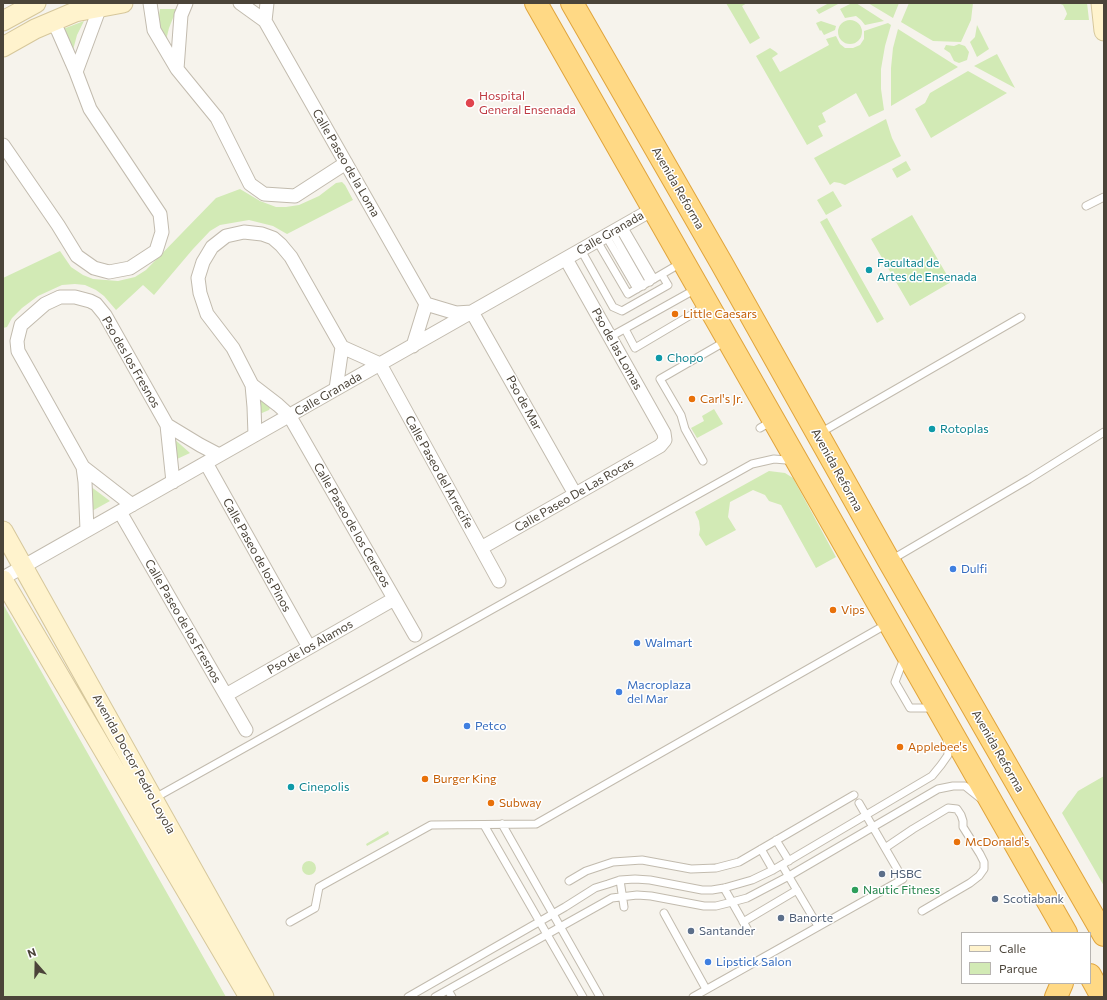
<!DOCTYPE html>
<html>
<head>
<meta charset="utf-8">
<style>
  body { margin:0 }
  #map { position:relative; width:1107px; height:1000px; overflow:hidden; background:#f6f3ec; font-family:Commissioner,sans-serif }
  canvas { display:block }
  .frame { position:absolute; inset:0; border:4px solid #4b4439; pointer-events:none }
  .legend { position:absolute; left:961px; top:932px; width:130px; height:52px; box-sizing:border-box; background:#fff; border:1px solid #b7b4b0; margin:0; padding:5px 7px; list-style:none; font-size:12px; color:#4b4439 }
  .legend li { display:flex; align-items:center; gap:8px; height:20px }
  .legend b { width:20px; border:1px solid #b7b4b0 }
  .north { position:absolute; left:16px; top:944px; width:40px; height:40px; -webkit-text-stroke:3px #fff; paint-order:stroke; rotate:340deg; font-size:11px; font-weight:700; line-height:16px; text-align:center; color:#4b4439 }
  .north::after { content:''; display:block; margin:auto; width:14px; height:18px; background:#4b4439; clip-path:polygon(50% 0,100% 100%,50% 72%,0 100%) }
</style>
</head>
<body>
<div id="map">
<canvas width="1107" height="1000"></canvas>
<div class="frame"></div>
<ul class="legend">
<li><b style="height:5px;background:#fff3cd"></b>Calle</li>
<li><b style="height:11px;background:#d2eab5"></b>Parque</li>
</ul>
<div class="north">N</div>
</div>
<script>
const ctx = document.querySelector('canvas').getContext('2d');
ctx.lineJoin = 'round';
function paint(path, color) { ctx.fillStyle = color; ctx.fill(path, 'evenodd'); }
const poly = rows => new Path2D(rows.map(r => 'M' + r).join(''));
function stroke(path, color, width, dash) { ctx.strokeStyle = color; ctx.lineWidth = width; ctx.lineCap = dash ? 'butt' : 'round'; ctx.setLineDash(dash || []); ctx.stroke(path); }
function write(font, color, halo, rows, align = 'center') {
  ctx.font = font + ' Commissioner,sans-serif'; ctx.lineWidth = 3; ctx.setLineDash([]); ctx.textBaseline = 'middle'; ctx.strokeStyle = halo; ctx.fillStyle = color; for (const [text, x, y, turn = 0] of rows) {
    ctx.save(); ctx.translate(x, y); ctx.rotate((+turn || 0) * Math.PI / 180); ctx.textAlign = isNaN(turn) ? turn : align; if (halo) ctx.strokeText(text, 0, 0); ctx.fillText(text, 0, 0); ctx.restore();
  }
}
const green = poly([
  [726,3,747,3,742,6,760,38,750,44],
  [829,3,840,3,819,14,816,10],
  [852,3,856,3,884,21,865,25,861,20,856,16,845,18,840,9],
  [868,3,899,3,893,18],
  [909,3,973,3,971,20,961,42,933,41,901,22],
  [1058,3,1087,3,1089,20,1064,20,1067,14,1066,11,1063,5],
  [160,9,179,9,173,18,169,28,167,36,168,45,159,28,158,21],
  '838 32a12 12 0 1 1 24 0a12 12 0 1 1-24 0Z',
  [84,21,77,35,72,54,63,29],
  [821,21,836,26,835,30,824,35,821,30,820,31,816,23],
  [888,23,891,25,885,46,881,69,881,89,884,110,869,117,856,93,822,113,826,122,818,126,823,136,807,145,756,56,770,48,776,52,778,54,772,58,780,72,829,45,826,39,836,36,840,44,845,48,853,48,860,45,864,39,864,31],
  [977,25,989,49,977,57,970,42,975,37],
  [898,29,958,67,891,106,891,68,893,48],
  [959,44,965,46,969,52,967,60,959,63,954,61,950,53,944,49,946,45,954,46],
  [997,54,1015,88,974,66],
  [968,71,1007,93,931,138,915,109,925,103,930,93],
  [886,119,892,138,901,156,845,185,840,183,834,182,830,185,814,158],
  [906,161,911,170,897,178,892,169],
  [342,182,345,185,353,200,287,234,273,226,249,220,220,225,210,231,193,249,154,295,143,285,116,310,104,296,96,290,85,285,75,284,62,285,38,296,22,308,12,318,7,327,3,328,4,290,3,278,60,251,71,267,83,275,93,279,118,281,135,277,146,270,216,198,240,189,260,201,276,207,286,207,299,205,319,196,336,183],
  [833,191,842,206,826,215,817,200],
  [912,215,951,282,910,306,871,239],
  [827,218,884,319,877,323,820,222],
  [257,397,270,408,269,410,262,413,259,411],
  [714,409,723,424,697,438,691,428,704,421,702,416],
  [172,437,190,453,177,459],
  [769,471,785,473,793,478,836,557,816,568,781,505,769,501,765,495,753,490,730,502,728,517,736,530,706,546,699,535,700,529,699,521,695,512],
  [90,486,110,501,92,511],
  [3,604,226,997,3,997],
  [1104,776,1104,886,1062,813,1078,791],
  [388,831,389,834,367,846,366,844],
  '302 868a7 7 0 1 1 14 0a7 7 0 1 1-14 0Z'
]);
const service = poly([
  [1086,206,1104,197],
  [623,226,654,279],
  [619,228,650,282],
  [612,232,643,286],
  [606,236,637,289],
  [597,241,628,294,681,263],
  [581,250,613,307,622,311,668,285,662,275],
  [625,329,635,348,706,306],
  [610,337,696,289],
  [760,428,772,421],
  [820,433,1021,317],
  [703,461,685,429,681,415,660,379,726,341],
  [891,560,1029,479,1104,432],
  [904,658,895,682,910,708,933,708],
  [153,799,752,464,774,459,786,460,793,462],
  [502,824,600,997],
  [484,825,583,997],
  [776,840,789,861],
  [885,848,913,829,948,808,957,809,961,815,963,821,963,827,980,854,984,862,984,869,979,876,970,883,922,911],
  [761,849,773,870],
  [782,865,818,926],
  [620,880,624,907],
  [569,881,586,871,613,862,642,860,691,869,716,868,739,862,854,795],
  [724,888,749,932],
  [664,913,706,989],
  [290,922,315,908,319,887,431,825,536,824,887,624],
  [743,922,797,890],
  [448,990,452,997],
  [408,997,565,907,595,888,608,884,620,880,635,879,650,880,702,890,712,890,724,888,752,880,773,870,932,776,941,765,948,755,947,739],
  [435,997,612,898,637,895,651,896,704,906,716,906,732,902,747,898,789,876,938,789,953,786,965,786,980,798],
  [693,997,903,879,859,803]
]);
const minor = poly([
  [150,3,154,30,177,69],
  [186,3,181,15,177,69,217,118,250,184,264,194,295,196,346,163],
  [240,3,265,21,426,304,413,346],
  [52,21,58,31,76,72],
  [265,21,267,3],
  [3,145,58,225,77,256,94,268,109,272,130,268,156,251,162,232,160,214,90,109,76,72,100,7],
  [426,304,456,313,472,312,575,494],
  [342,347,380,364,499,581],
  [252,385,278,405,289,415,415,635],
  [336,389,342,347],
  [167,425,200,445,219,455],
  [255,435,254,407,252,385,233,348,207,314,200,293,198,278,203,262,212,247,226,236,244,232,262,234,273,238,281,245,291,257,342,347],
  [206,463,309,647],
  [83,467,132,505],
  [120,512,246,730],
  [87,530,85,482,83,467,18,351,17,341,21,325,45,304,60,297,75,297,90,301,96,304,105,315,167,425,173,482],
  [481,548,660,446,665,440,664,433,566,259],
  [3,578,653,209],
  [226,695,394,599]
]);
const secondary = poly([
  [1101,3,1104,31],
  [3,21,36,3],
  [3,47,35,29,75,12,123,3],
  [3,531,264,997],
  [3,580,249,997]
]);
const trunk = poly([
  [536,3,1066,933],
  [572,3,722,264,889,561,1104,935],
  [1090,975,1102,997],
  [1056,997,1062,983]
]);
const markers = [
  [470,103,5,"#e0444e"],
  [869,270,4,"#0f9aa8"],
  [675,314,4,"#e8710a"],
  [659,358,4,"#0f9aa8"],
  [692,399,4,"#e8710a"],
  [932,429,4,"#0f9aa8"],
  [953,569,4,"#3f7fe0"],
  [833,610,4,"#e8710a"],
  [637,643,4,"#3f7fe0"],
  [619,692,4,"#3f7fe0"],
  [467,726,4,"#3f7fe0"],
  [900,747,4,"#e8710a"],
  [425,779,4,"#e8710a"],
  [291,787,4,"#0f9aa8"],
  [491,803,4,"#e8710a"],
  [957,842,4,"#e8710a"],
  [882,874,4,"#5c6f8a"],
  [855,890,4,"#2e9e5b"],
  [995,899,4,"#5c6f8a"],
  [781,918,4,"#5c6f8a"],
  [691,931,4,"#5c6f8a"],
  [708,962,4,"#3f7fe0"]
];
const healthNames = [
  ["Hospital",479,96],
  ["General Ensenada",479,110]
];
const streetNames = [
  ["Calle Paseo de la Loma",346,163,60],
  ["Avenida Reforma",678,188,60],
  ["Calle Granada",610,233,-30],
  ["Pso de las Lomas",617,349,61],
  ["Pso des los Fresnos",131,362,60],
  ["Calle Granada",328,394,-30],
  ["Pso de Mar",524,403,61],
  ["Avenida Reforma",837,470,61],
  ["Calle Paseo del Arrecife",439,472,61],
  ["Calle Paseo De Las Rocas",574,495,-30],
  ["Calle Paseo de los Cerezos",352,525,60],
  ["Calle Paseo de los Pinos",257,555,61],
  ["Calle Paseo de los Fresnos",183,621,60],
  ["Pso de los Alamos",310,647,-30],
  ["Avenida Reforma",998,751,60],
  ["Avenida Doctor Pedro Loyola",134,764,61]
];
const cultureNames = [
  ["Facultad de",877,263],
  ["Artes de Ensenada",877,277],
  ["Chopo",667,358],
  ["Rotoplas",940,429],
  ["Cinepolis",299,787]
];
const foodNames = [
  ["Little Caesars",683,314],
  ["Carl's Jr.",700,399],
  ["Vips",841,610],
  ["Applebee's",908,747],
  ["Burger King",433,779],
  ["Subway",499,803],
  ["McDonald's",965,842]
];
const shopNames = [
  ["Dulfi",961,569],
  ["Walmart",645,643],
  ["Macroplaza",627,685],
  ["del Mar",627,699],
  ["Petco",475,726],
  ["Lipstick Salon",716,962]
];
const serviceNames = [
  ["HSBC",890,874],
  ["Scotiabank",1003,899],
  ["Banorte",789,918],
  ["Santander",699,931]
];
const leisureNames = [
  ["Nautic Fitness",863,890]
];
paint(green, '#d2eab5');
stroke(service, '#c2bbae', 9);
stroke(minor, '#c2bbae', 15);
stroke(secondary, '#d6c79b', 21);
stroke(trunk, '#e0a43c', 24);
stroke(service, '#fff', 7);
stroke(minor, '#fff', 13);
stroke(secondary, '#fff3cd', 19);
stroke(trunk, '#ffd985', 22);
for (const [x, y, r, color] of markers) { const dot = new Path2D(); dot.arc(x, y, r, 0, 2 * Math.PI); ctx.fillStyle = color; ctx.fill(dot); stroke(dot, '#fff', 1.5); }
write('12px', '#be3a42', '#fff', healthNames, 'left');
write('12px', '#4b4439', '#fff', streetNames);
write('12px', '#0d838f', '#fff', cultureNames, 'left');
write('12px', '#c56008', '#fff', foodNames, 'left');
write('12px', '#366cbe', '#fff', shopNames, 'left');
write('12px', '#4e5e75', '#fff', serviceNames, 'left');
write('12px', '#27864d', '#fff', leisureNames, 'left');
</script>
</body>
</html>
